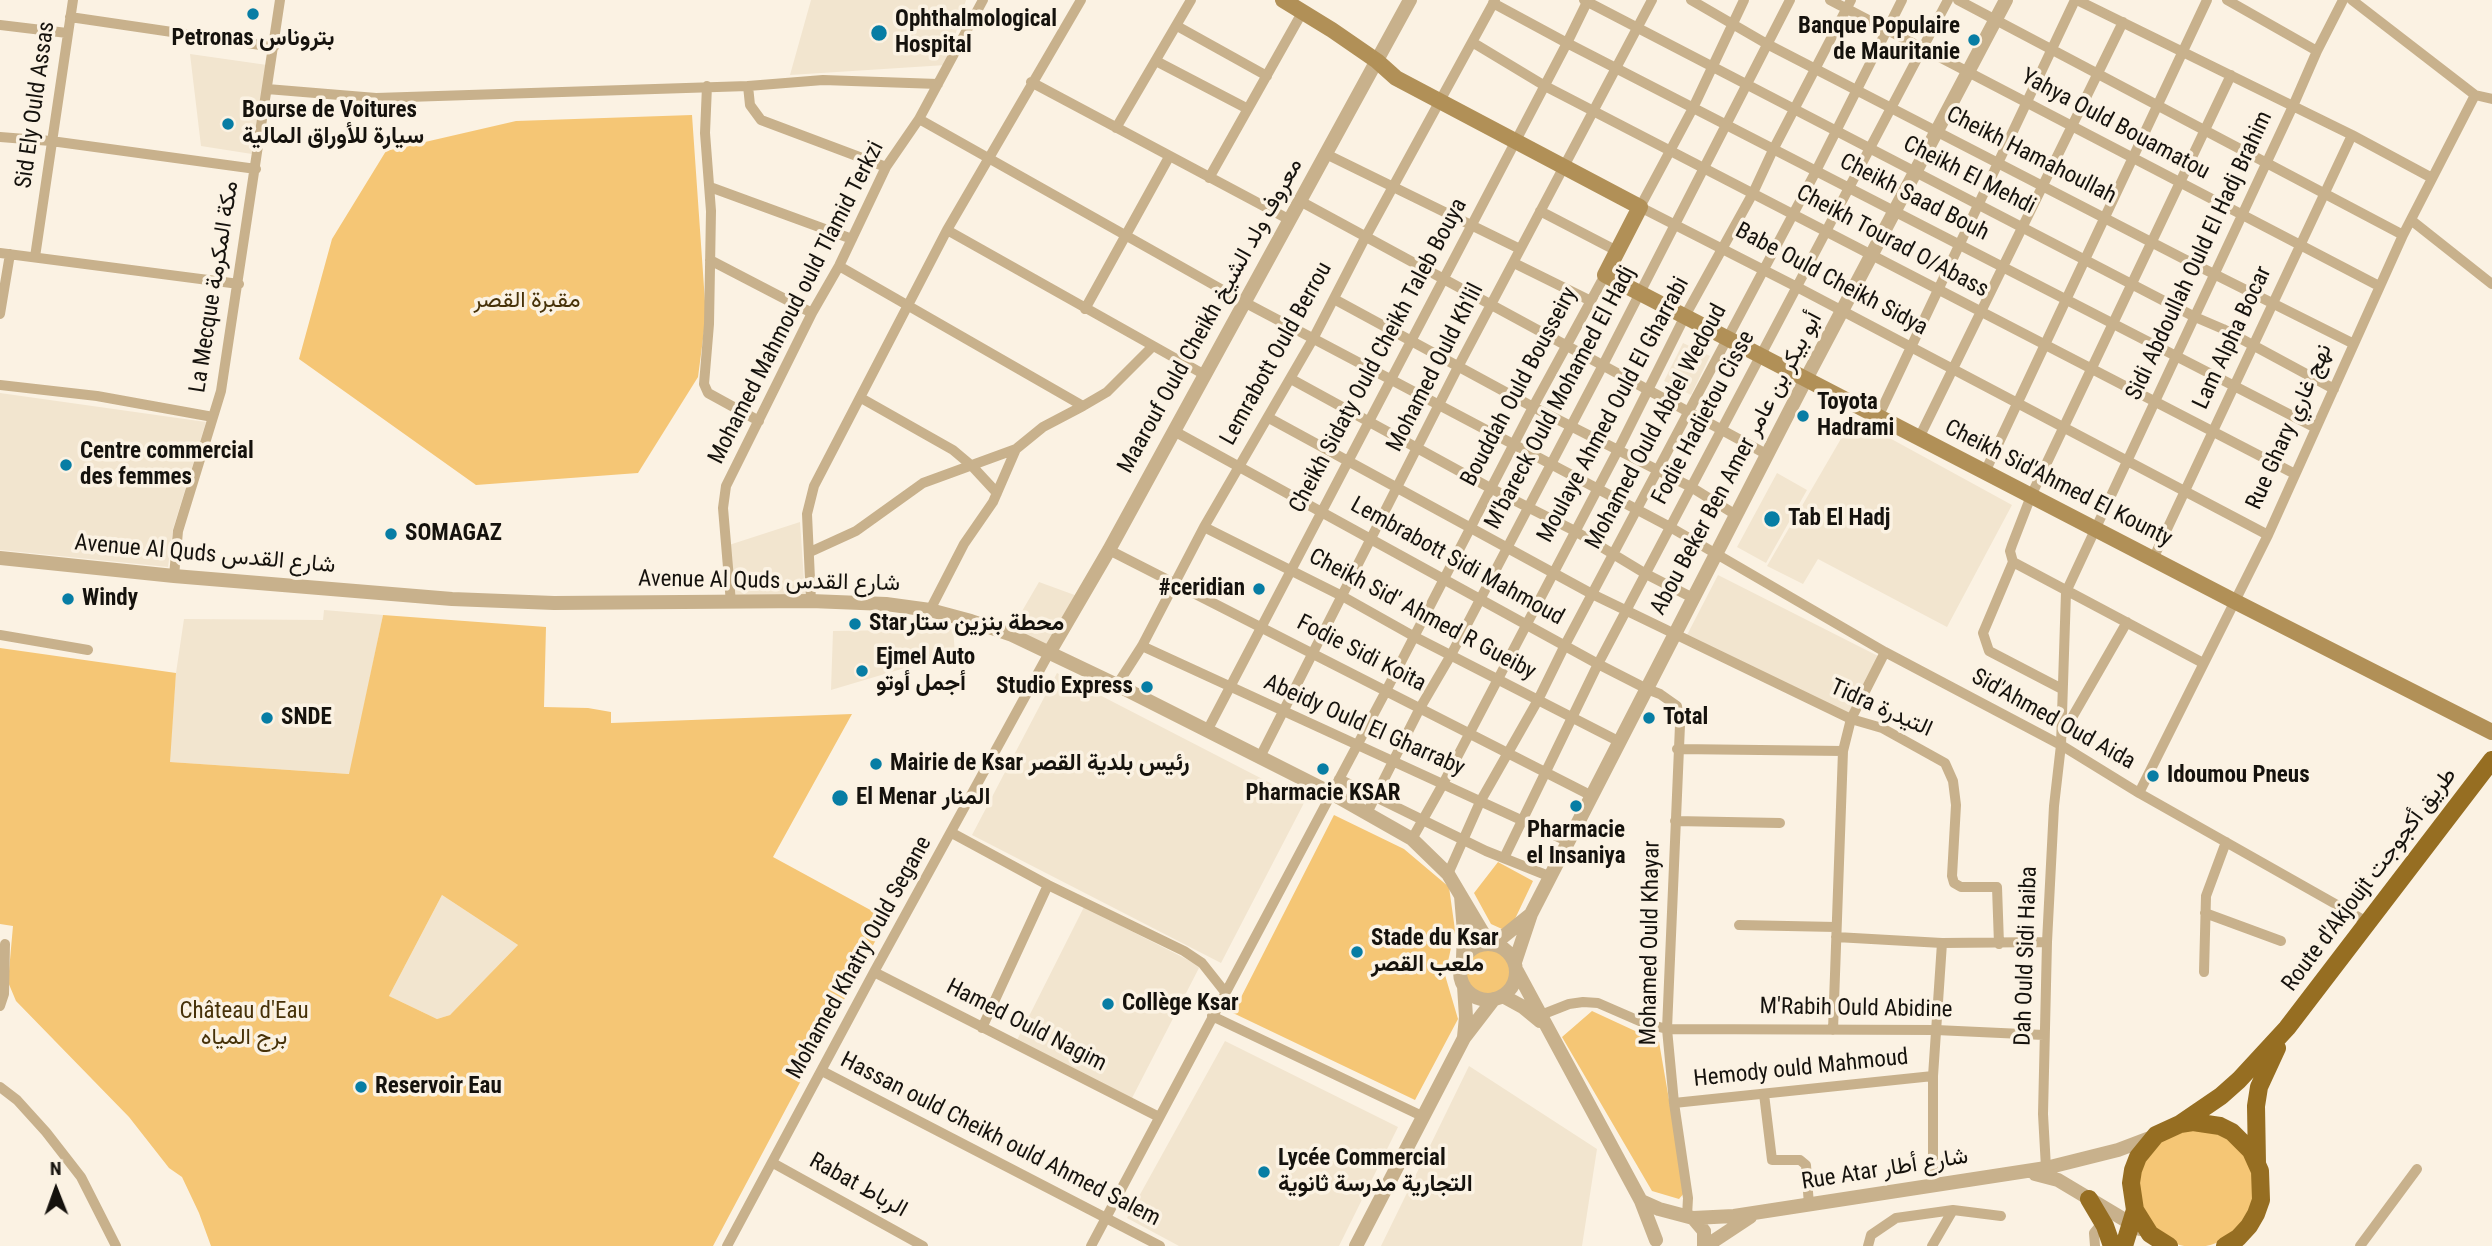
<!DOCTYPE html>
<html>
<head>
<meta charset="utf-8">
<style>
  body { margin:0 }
  #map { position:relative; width:2492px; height:1246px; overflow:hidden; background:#fbf2e3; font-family:"Roboto Condensed",sans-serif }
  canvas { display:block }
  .north { position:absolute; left:21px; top:1155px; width:70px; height:70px; -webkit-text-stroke:5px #fbf2e3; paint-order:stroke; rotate:359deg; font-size:19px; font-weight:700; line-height:28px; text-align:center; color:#15120d }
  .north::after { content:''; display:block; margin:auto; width:24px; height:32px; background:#15120d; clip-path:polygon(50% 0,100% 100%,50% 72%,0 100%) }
</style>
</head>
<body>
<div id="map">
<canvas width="2492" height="1246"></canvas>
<div class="north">N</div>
</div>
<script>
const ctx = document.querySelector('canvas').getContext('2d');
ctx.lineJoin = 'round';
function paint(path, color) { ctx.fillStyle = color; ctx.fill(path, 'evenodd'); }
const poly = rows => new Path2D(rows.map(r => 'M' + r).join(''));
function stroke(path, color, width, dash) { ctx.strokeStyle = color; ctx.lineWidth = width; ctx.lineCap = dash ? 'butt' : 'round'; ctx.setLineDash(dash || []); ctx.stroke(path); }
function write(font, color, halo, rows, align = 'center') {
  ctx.font = font + ' "Roboto Condensed",Vazirmatn,sans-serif'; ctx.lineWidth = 7; ctx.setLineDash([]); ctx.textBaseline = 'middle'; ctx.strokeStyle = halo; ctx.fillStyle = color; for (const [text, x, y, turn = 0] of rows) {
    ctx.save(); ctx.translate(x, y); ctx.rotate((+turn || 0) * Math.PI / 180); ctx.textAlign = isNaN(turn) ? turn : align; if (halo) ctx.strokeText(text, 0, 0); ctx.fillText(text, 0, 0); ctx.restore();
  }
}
const built = poly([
  [811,0,966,0,946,65,790,75],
  [190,54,267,65,252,154,201,146],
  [1683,343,1710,356,1691,395,1664,381],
  [0,393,206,422,173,529,168,567,0,550],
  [1853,418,2012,505,1947,627,1818,559,1803,584,1767,566],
  [1777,473,1807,490,1766,563,1737,547],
  [800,522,805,595,734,598,729,545],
  [1718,575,1880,657,1849,717,1687,635],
  [1039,582,1080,597,1049,649,1011,630],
  [324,610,383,615,350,774,169,762,176,673,184,619,323,620],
  [953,629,955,653,831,690,833,631],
  [1057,673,1305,801,1221,963,972,835],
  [442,895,518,945,450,1015,437,1019,389,996],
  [1084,907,1200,966,1131,1100,1016,1042],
  [1225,1041,1398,1127,1339,1246,1179,1246,1127,1218],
  [1469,1066,1597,1149,1582,1246,1381,1246]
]);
const green = poly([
  [692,115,706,316,698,377,638,473,476,485,299,359,332,239,386,151,516,121],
  [383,615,546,627,544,707,588,708,611,712,611,723,852,714,773,857,887,919,713,1246,211,1246,199,1213,182,1177,169,1168,129,1117,16,1001,8,982,13,926,0,924,0,648,176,673,170,762,349,774],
  [442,895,518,945,450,1015,437,1019,389,996],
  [1334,815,1404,849,1449,887,1455,930,1445,975,1458,1019,1415,1100,1233,1013],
  [1498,862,1533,881,1514,921,1502,929,1491,924,1474,893],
  '1465 971a23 23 0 1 1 46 0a23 23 0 1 1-46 0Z',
  [1592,1011,1659,1042,1685,1192,1679,1199,1652,1191,1562,1037],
  '2136 1188a59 59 0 1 1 118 0a59 59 0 1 1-118 0Z'
]);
const minor = poly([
  [1584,0,2195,317,2223,329,2334,389],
  [1691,0,1767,44,2184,259,2354,344],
  [1744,0,1693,108,1640,207,1797,287,2268,535],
  [1830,0,2379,286],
  [1958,0,2403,235],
  [2077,0,2352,135,2432,178],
  [2227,0,2317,51],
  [2352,0,2475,95,2492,99],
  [1493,3,1567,43,2316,428],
  [70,17,274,47],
  [0,25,67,33],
  [1177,26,1267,76],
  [1472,42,1545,86,2295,474],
  [1156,61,1248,109],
  [1031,82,1290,220],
  [707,86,705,133,711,211,709,324,704,384,708,393,759,421],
  [748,86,750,105,761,120,886,167],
  [267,89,376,98,748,86,823,80,938,84],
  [919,119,1244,302,1670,527,1885,652,2061,745,2139,793,2369,923],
  [1116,128,1191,0],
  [0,137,51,141,256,169],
  [1326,154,1520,249],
  [1209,178,1303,11],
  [710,187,852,239],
  [1300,201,1768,455],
  [1540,211,1617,251],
  [2411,220,2492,284],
  [947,230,1205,375],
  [0,253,239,284],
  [35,257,73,0],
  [710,260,812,313],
  [1514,263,1591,301],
  [839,266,1083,406,1107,392,1153,346],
  [1334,299,1533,407,1691,487,1736,515],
  [1085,309,1169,157],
  [0,314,10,254],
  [1291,379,1492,489,1575,531,1646,574,1693,598],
  [0,385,97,396,213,417],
  [861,398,953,450,972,466,997,493],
  [1878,417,2075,0],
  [1269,418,1592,594,1851,719,1882,728,1945,763,1953,781,1956,805,1952,876,1954,883,1961,887,1997,887,1999,944],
  [1174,431,1598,664,1647,689,1660,694,1677,706,1680,725,1667,1029,1674,1103,1688,1198,1687,1216],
  [1919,438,2123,22],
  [1985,472,2207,0],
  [1204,527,1342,596,1415,637,1620,742],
  [1109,550,1592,796],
  [810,552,856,531,923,483,1016,449,1043,427,1083,406],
  [2153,559,2352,135],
  [2013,562,2010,551,2012,545,2031,496,2231,75],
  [2013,562,2203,663],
  [2013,562,1983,633,1989,651,2062,689],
  [174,576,178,531,221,391,280,0],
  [811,601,807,514,814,486,947,230,1081,0],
  [731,603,723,508,726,486,812,313,839,266,886,167,919,119,983,0],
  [930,610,964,544,993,502,1016,449],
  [0,635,88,650],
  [1142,646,1569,842],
  [1117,685,1142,646,1204,527,1313,339,1365,238,1495,0],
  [1207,731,1567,43,1588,0],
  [2062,735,2127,622],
  [1677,749,1843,751],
  [1260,757,1458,367,1652,0],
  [1339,779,1486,851,1551,877],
  [2139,793,2268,535,2403,235,2475,95],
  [1367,813,1420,708,1451,655,1603,365,1790,0],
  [1675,821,1780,823],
  [952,833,1048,885,1184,951,1202,963,1225,992],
  [1412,839,1443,784,1618,450,1685,316,1753,193,1773,150,1851,0],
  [1504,858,1598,664,1948,0],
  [1448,874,1480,802,1538,700,1565,645,1816,171,1902,0],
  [2205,913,2281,941],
  [1739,925,1836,927],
  [1836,937,1942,943,2047,942],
  [874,972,1159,1117],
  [2204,972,2206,896,2226,842],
  [0,1006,4,994,5,944],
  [1541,1015,1569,1004,1583,1002,1598,1003,1644,1023,1667,1029,1936,1030,2044,1035],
  [1212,1016,1424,1117],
  [982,1028,1048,885],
  [1833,1030,1843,751,1851,719,1885,652],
  [822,1071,1160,1246],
  [0,1087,17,1100,46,1132,81,1177,116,1246],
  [1764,1094,1772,1160,1800,1160,1806,1165,1809,1205],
  [1674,1103,1933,1076],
  [773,1163,923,1246],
  [2046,1168,2043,1114,2047,942,2054,806,2061,745,2066,592,2293,106,2317,51,2343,0],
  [1933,1187,1933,1076,1942,943],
  [727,1246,874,972,1049,653],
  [1091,1246,1386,691,1533,407,1605,275],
  [1868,1246,1871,1235,1896,1218,1953,1210,2001,1216],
  [1932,1246,1953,1210],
  [2095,1246,2094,1233,2103,1222],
  [2360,1246,2417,1169]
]);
const tertiary = poly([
  [0,558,174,576,452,599,554,603,811,601,886,604,930,610,971,621,1012,635,1117,685,1331,793,1412,839,1448,874,1489,943],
  [1049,653,1109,550,1410,0],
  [1461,896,1464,932,1463,958],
  '1460 972a28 28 0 1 1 56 0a28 28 0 1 1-56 0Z',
  [1494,944,1530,915],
  [1515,962,1531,914,1806,379,2006,0],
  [1517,971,1641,1201,1656,1240],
  [1464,986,1466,1017,1464,1037],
  [1503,996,1523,1007,1540,1021],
  [2035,1174,2058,1180,2140,1229],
  [1641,1201,1659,1209,1693,1218,1704,1231,1704,1246],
  [1693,1218,1734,1216,2046,1168,2118,1150,2155,1136],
  [1356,1246,1464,1038,1494,999],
  [1706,1246,1750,1217]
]);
const secondary = poly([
  [1283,0,1332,30,1377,61,1396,78,1640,207,1605,275,2234,601,2492,732]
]);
const trunk = poly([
  [2180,1124,2221,1096,2239,1080,2287,1028,2492,760],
  [2257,1163,2256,1106,2259,1087,2277,1048],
  [2089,1199,2105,1226,2112,1246],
  [2124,1246,2135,1210],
  [2169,1246,2150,1234,2135,1210,2131,1183,2133,1170,2138,1157,2156,1135,2180,1124,2193,1122,2220,1126,2232,1132,2251,1151,2260,1171,2261,1200,2256,1214,2249,1226,2238,1238,2225,1246]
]);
const markers = [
  [253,14,7,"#077da4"],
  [879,33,9,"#077da4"],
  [1974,40,7,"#077da4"],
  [228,124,7,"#077da4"],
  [1803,416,7,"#077da4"],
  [66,465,7,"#077da4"],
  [1772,519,9,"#077da4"],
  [391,534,7,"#077da4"],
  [1259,589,7,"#077da4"],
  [68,599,7,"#077da4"],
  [855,624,7,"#077da4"],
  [862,671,7,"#077da4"],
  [1147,687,7,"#077da4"],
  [267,718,7,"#077da4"],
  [1649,718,7,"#077da4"],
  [876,764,7,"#077da4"],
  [1323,769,7,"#077da4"],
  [2153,776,7,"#077da4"],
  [840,798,9,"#077da4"],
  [1576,806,7,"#077da4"],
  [1357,952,7,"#077da4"],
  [1108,1004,7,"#077da4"],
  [361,1087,7,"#077da4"],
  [1264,1172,7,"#077da4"]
];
const poiNames = [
  ["Ophthalmological",895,20],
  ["Hospital",895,46],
  ["Banque Populaire",1960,27,"right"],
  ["de Mauritanie",1960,53,"right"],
  ["Petronas بتروناس",253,39,"center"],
  ["Bourse de Voitures",242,111],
  ["سيارة للأوراق المالية",242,137],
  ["Toyota",1817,403],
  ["Hadrami",1817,429],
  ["Centre commercial",80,452],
  ["des femmes",80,478],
  ["Tab El Hadj",1788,519],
  ["SOMAGAZ",405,534],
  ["#ceridian",1245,589,"right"],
  ["Windy",82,599],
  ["Starمحطة بنزين ستار",869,624],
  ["Ejmel Auto",876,658],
  ["أجمل أوتو",876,684],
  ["Studio Express",1133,687,"right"],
  ["SNDE",281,718],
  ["Total",1663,718],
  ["Mairie de Ksar رئيس بلدية القصر",890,764],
  ["Idoumou Pneus",2167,776],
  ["Pharmacie KSAR",1323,794,"center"],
  ["El Menar المنار",856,798],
  ["Pharmacie",1576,831,"center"],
  ["el Insaniya",1576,857,"center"],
  ["Stade du Ksar",1371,939],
  ["ملعب القصر",1371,965],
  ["Collège Ksar",1122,1004],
  ["Reservoir Eau",375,1087],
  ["Lycée Commercial",1278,1159],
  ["التجارية مدرسة ثانوية",1278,1185]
];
const streetNames = [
  ["Sid Ely Ould Assas",36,105,-82],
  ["Yahya Ould Bouamatou",2115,125,28],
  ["Cheikh Hamahoullah",2031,156,27],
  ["Cheikh El Mehdi",1969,176,27],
  ["Cheikh Saad Bouh",1914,198,27],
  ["Cheikh Tourad O/Abass",1892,242,28],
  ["Sidi Abdoullah Ould El Hadj Brahim",2200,256,-65],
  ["Babe Ould Cheikh Sidya",1831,280,28],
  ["La Mecque مكة المكرمة",215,287,-81],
  ["Mohamed Mahmoud ould Tlamid Terkzi",797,303,-63],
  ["Maarouf Ould Cheikh معروف ولد الشيخ",1211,316,-61],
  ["Lam Alpha Bocar",2233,338,-65],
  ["Lemrabott Ould Berrou",1277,354,-61],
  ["Cheikh Sidaty Ould Cheikh Taleb Bouya",1379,356,-62],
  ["Mohamed Ould Kh'lil",1436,368,-63],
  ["Bouddah Ould Bousseiry",1520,387,-62],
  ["M'bareck Ould Mohamed El Hadj",1561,398,-62],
  ["Moulaye Ahmed Ould El Gharrabi",1614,410,-62],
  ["Fodie Hadietou Cisse",1704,418,-62],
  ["Mohamed Ould Abdel Wedoud",1657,427,-62],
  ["Rue Ghary نهج غاري",2290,427,-66],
  ["Abou Beker Ben Amer أبو بيكر بن عامر",1737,464,-62],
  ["Cheikh Sid'Ahmed El Kounty",2058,484,27],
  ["Avenue Al Quds شارع القدس",205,555,5],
  ["Lembrabott Sidi Mahmoud",1457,562,29],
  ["Avenue Al Quds شارع القدس",769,582,1],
  ["Cheikh Sid' Ahmed R Gueiby",1422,615,28],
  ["Fodie Sidi Koita",1361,654,27],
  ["Tidra التيدرة",1881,709,24],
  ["Sid'Ahmed Oud Aida",2053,720,29],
  ["Abeidy Ould El Gharraby",1364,726,24],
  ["Route d'Akjoujt طريق أكجوجت",2370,880,-53],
  ["Mohamed Ould Khayar",1651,943,-89],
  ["Dah Ould Sidi Haiba",2027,956,-88],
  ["Mohamed Khatry Ould Segane",860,958,-61],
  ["M'Rabih Ould Abidine",1856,1009,1],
  ["Hamed Ould Nagim",1026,1026,27],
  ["Hemody ould Mahmoud",1801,1069,-6],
  ["Hassan ould Cheikh ould Ahmed Salem",1000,1140,27],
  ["Rue Atar شارع أطار",1885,1170,-9],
  ["Rabat الرباط",858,1186,29]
];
const parkNames = [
  ["مقبرة القصر",527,301],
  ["Château d'Eau",244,1012],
  ["برج المياه",244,1038]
];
paint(built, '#f2e5cf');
paint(green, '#f5c675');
stroke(minor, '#c8b18c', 10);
stroke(tertiary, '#c8b18c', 14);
stroke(secondary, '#b19057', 16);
stroke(trunk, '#966e22', 18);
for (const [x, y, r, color] of markers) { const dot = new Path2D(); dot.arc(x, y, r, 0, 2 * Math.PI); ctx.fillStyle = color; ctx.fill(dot); stroke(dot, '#fbf2e3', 2.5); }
write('bold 23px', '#15120d', '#fbf2e3', poiNames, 'left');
write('23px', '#15120d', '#fbf2e3', streetNames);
write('23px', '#473209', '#fbf2e3', parkNames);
</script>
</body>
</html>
